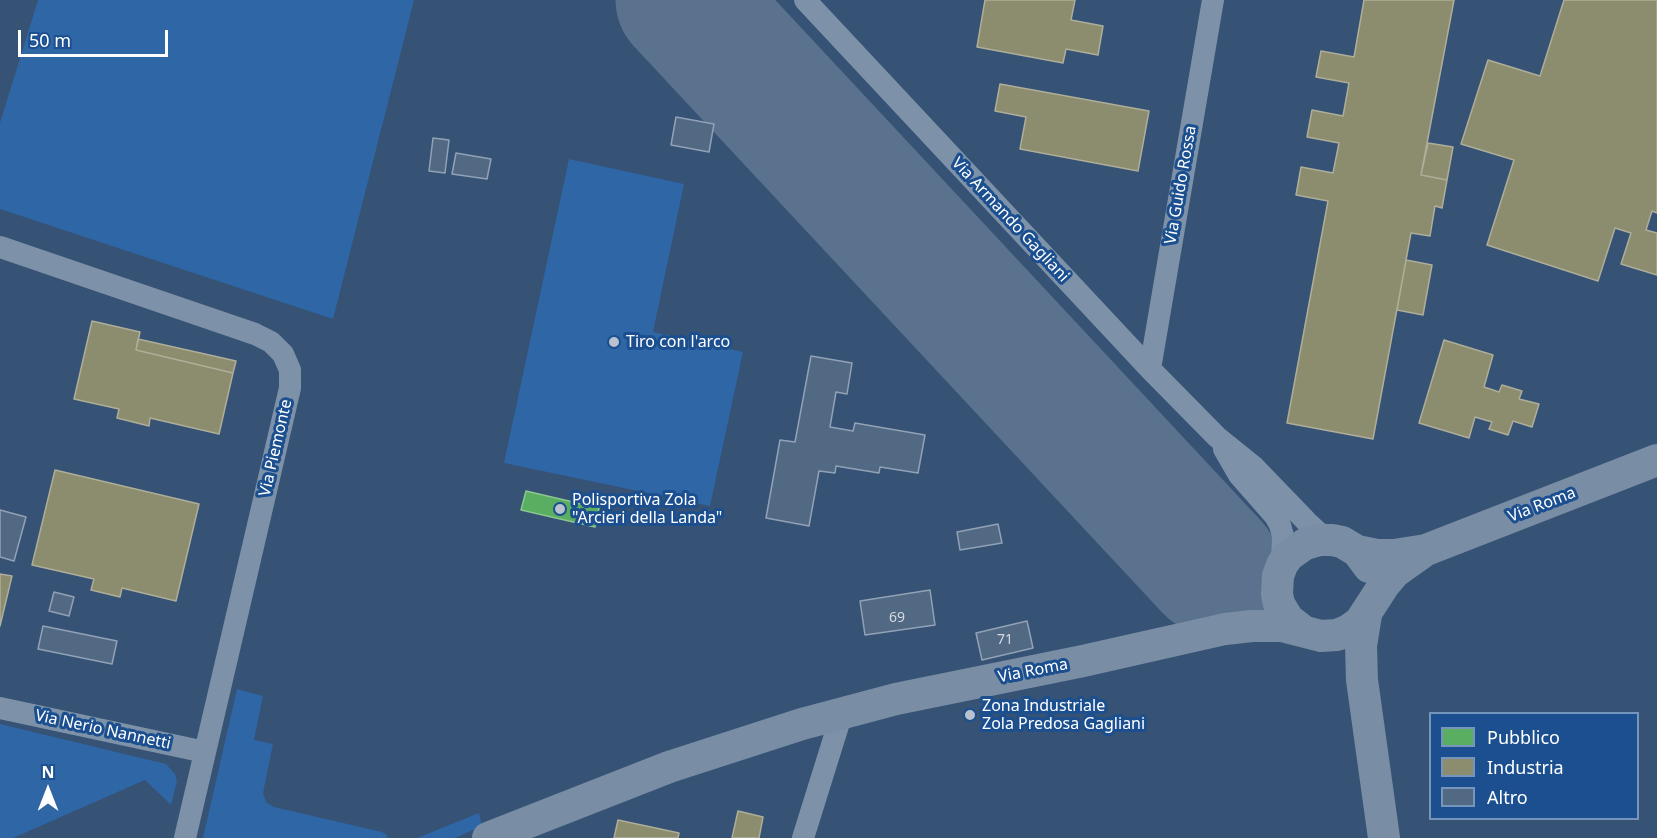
<!DOCTYPE html>
<html>
<head>
<meta charset="utf-8">
<style>
  body { margin:0 }
  #map { position:relative; width:1657px; height:838px; overflow:hidden; background:#365274; font-family:"Noto Sans",sans-serif }
  canvas { display:block }
  .legend { position:absolute; left:1429px; top:712px; width:210px; height:108px; box-sizing:border-box; background:#1b4f8f; border:2px solid #7695bc; margin:0; padding:8px 10px; list-style:none; font-size:18px; color:#fff }
  .legend li { display:flex; align-items:center; gap:12px; height:30px }
  .legend b { width:30px; border:2px solid #7695bc }
  .north { position:absolute; left:18px; top:760px; width:60px; height:60px; -webkit-text-stroke:4px #1b4f8f; paint-order:stroke; rotate:0deg; font-size:16px; font-weight:700; line-height:24px; text-align:center; color:#fff }
  .north::after { content:''; display:block; margin:auto; width:21px; height:27px; background:#fff; clip-path:polygon(50% 0,100% 100%,50% 72%,0 100%) }
  .scale { position:absolute; left:18px; top:30px; width:150px; height:27px; box-sizing:border-box; border:3px solid #fff; border-top:0; padding-left:8px; font-size:18px; line-height:21px; white-space:nowrap; color:#fff; -webkit-text-stroke:4px #1b4f8f; paint-order:stroke }
</style>
</head>
<body>
<div id="map">
<canvas width="1657" height="838"></canvas>
<ul class="legend">
<li><b style="height:16px;background:#5aae61"></b>Pubblico</li>
<li><b style="height:16px;background:#8c8c6e"></b>Industria</li>
<li><b style="height:16px;background:#526984"></b>Altro</li>
</ul>
<div class="north">N</div>
<div class="scale">50 m</div>
</div>
<script>
const ctx = document.querySelector('canvas').getContext('2d');
ctx.lineJoin = 'round';
function paint(path, color) { ctx.fillStyle = color; ctx.fill(path, 'evenodd'); }
const poly = rows => new Path2D(rows.map(r => 'M' + r).join(''));
function stroke(path, color, width, dash) { ctx.strokeStyle = color; ctx.lineWidth = width; ctx.lineCap = dash ? 'butt' : 'round'; ctx.setLineDash(dash || []); ctx.stroke(path); }
function write(font, color, halo, rows, align = 'center') {
  ctx.font = font + ' "Noto Sans",sans-serif'; ctx.lineWidth = 6; ctx.setLineDash([]); ctx.textBaseline = 'middle'; ctx.strokeStyle = halo; ctx.fillStyle = color; for (const [text, x, y, turn = 0] of rows) {
    ctx.save(); ctx.translate(x, y); ctx.rotate((+turn || 0) * Math.PI / 180); ctx.textAlign = isNaN(turn) ? turn : align; if (halo) ctx.strokeText(text, 0, 0); ctx.fillText(text, 0, 0); ctx.restore();
  }
}
const green = poly([
  [38,0,414,0,333,319,0,209,0,123],
  [569,159,684,184,653,332,743,352,710,506,504,463],
  [237,689,263,696,254,740,273,744,263,793,266,802,274,807,382,832,386,834,388,838,203,838],
  [0,724,166,764,175,774,177,781,171,805,145,780,13,838,0,838],
  [479,813,482,826,455,838,417,838]
]);
const public = poly([
  [526,491,599,508,595,527,521,510,526,491]
]);
const industry = poly([
  [985,0,1075,0,1071,20,1103,26,1098,55,1066,49,1063,63,977,47,985,0],
  [1364,0,1454,0,1421,175,1447,180,1442,208,1435,206,1430,236,1411,233,1373,439,1287,423,1328,201,1296,195,1301,167,1333,173,1339,143,1307,137,1312,110,1343,116,1349,83,1316,77,1321,51,1354,57,1364,0],
  [1564,0,1657,0,1657,213,1652,211,1646,230,1657,233,1657,275,1621,264,1631,233,1615,228,1598,281,1487,245,1514,160,1461,144,1488,60,1540,76,1564,0],
  [1000,84,1149,111,1138,171,1020,149,1026,117,995,111,1000,84],
  [1428,143,1453,147,1447,180,1421,175,1428,143],
  [1406,260,1432,265,1423,315,1397,310,1406,260],
  [92,321,140,332,136,350,233,373,219,434,150,418,149,426,117,418,119,409,74,399,92,321],
  [138,339,236,361,233,373,136,350,138,339],
  [1444,340,1493,355,1484,387,1499,392,1502,385,1522,391,1519,399,1539,404,1532,427,1513,421,1508,435,1489,429,1492,422,1475,417,1469,438,1419,423,1444,340],
  [55,470,199,504,176,601,122,588,120,597,91,590,94,579,32,565,55,470],
  [0,574,12,576,0,626,0,574],
  [738,811,763,817,759,838,732,838,738,811],
  [618,820,679,833,678,838,614,838,618,820]
]);
const runway = poly([
  [683,0,1212,567]
]);
const building = poly([
  [676,117,714,124,709,152,671,145,676,117],
  [433,138,449,140,445,173,429,171,433,138],
  [456,153,491,159,487,179,452,174,456,153],
  [811,356,852,363,847,394,836,392,830,427,853,431,855,423,925,435,918,473,880,467,879,473,836,466,835,473,819,471,809,526,766,518,780,440,795,442,811,356],
  [0,510,26,517,14,561,0,557,0,510],
  [998,524,1002,543,960,550,957,532,998,524],
  [930,590,935,625,865,635,860,601,930,590],
  [54,592,74,597,69,616,49,611,54,592],
  [1027,621,1033,648,982,660,976,633,1027,621],
  [43,626,117,641,112,664,38,649,43,626]
]);
const street = poly([
  [805,0,1150,369,1217,437,1253,466,1307,522,1319,533,1332,540],
  [0,247,255,334,271,342,283,354,290,370,290,388,185,838],
  [1150,369,1213,0],
  [1224,449,1239,475,1275,516,1280,525,1283,536,1282,565],
  [0,708,205,752],
  [803,838,842,713]
]);
const secondary = poly([
  [1357,551,1377,555,1394,555,1426,550,1657,460],
  [1366,615,1361,646,1362,680,1384,838],
  [1302,630,1288,619,1279,604,1277,594,1278,576,1282,565,1288,556,1305,544,1319,540,1332,540,1342,542,1357,551,1369,567],
  [488,838,669,767,802,724,896,699,1083,661,1225,629,1252,626,1282,626,1321,636,1337,635,1349,630,1360,622,1384,585,1395,572,1426,550]
]);
const markers = [
  [614,342,6,"#b9c2ce"],
  [560,509,6,"#b9c2ce"],
  [970,715,6,"#b9c2ce"]
];
const numberNames = [
  ["69",897,618],
  ["71",1005,640]
];
const streetNames = [
  ["Via Guido Rossa",1181,185,-80],
  ["Via Armando Gagliani",1010,220,47],
  ["Via Piemonte",276,448,-77],
  ["Via Roma",1542,505,-21],
  ["Via Roma",1033,671,-11],
  ["Via Nerio Nannetti",103,730,12]
];
const poiNames = [
  ["Tiro con l'arco",626,342],
  ["Polisportiva Zola",572,500],
  ["\"Arcieri della Landa\"",572,518],
  ["Zona Industriale",982,706],
  ["Zola Predosa Gagliani",982,724]
];
paint(green, '#2f66a5');
paint(public, '#5aae61');
stroke(public, '#8cc690', 1.5);
paint(industry, '#8c8c6e');
stroke(industry, '#aeae9a', 1.5);
stroke(runway, '#5a728e', 135);
paint(building, '#526984');
stroke(building, '#92a2b6', 1.5);
stroke(street, '#7d92a8', 22);
stroke(secondary, '#798da4', 32);
for (const [x, y, r, color] of markers) { const dot = new Path2D(); dot.arc(x, y, r, 0, 2 * Math.PI); ctx.fillStyle = color; ctx.fill(dot); stroke(dot, '#1b4f8f', 2); }
write('14px', '#d4dae0', null, numberNames);
write('16px', '#fff', '#1b4f8f', streetNames);
write('16px', '#fff', '#1b4f8f', poiNames, 'left');
</script>
</body>
</html>
